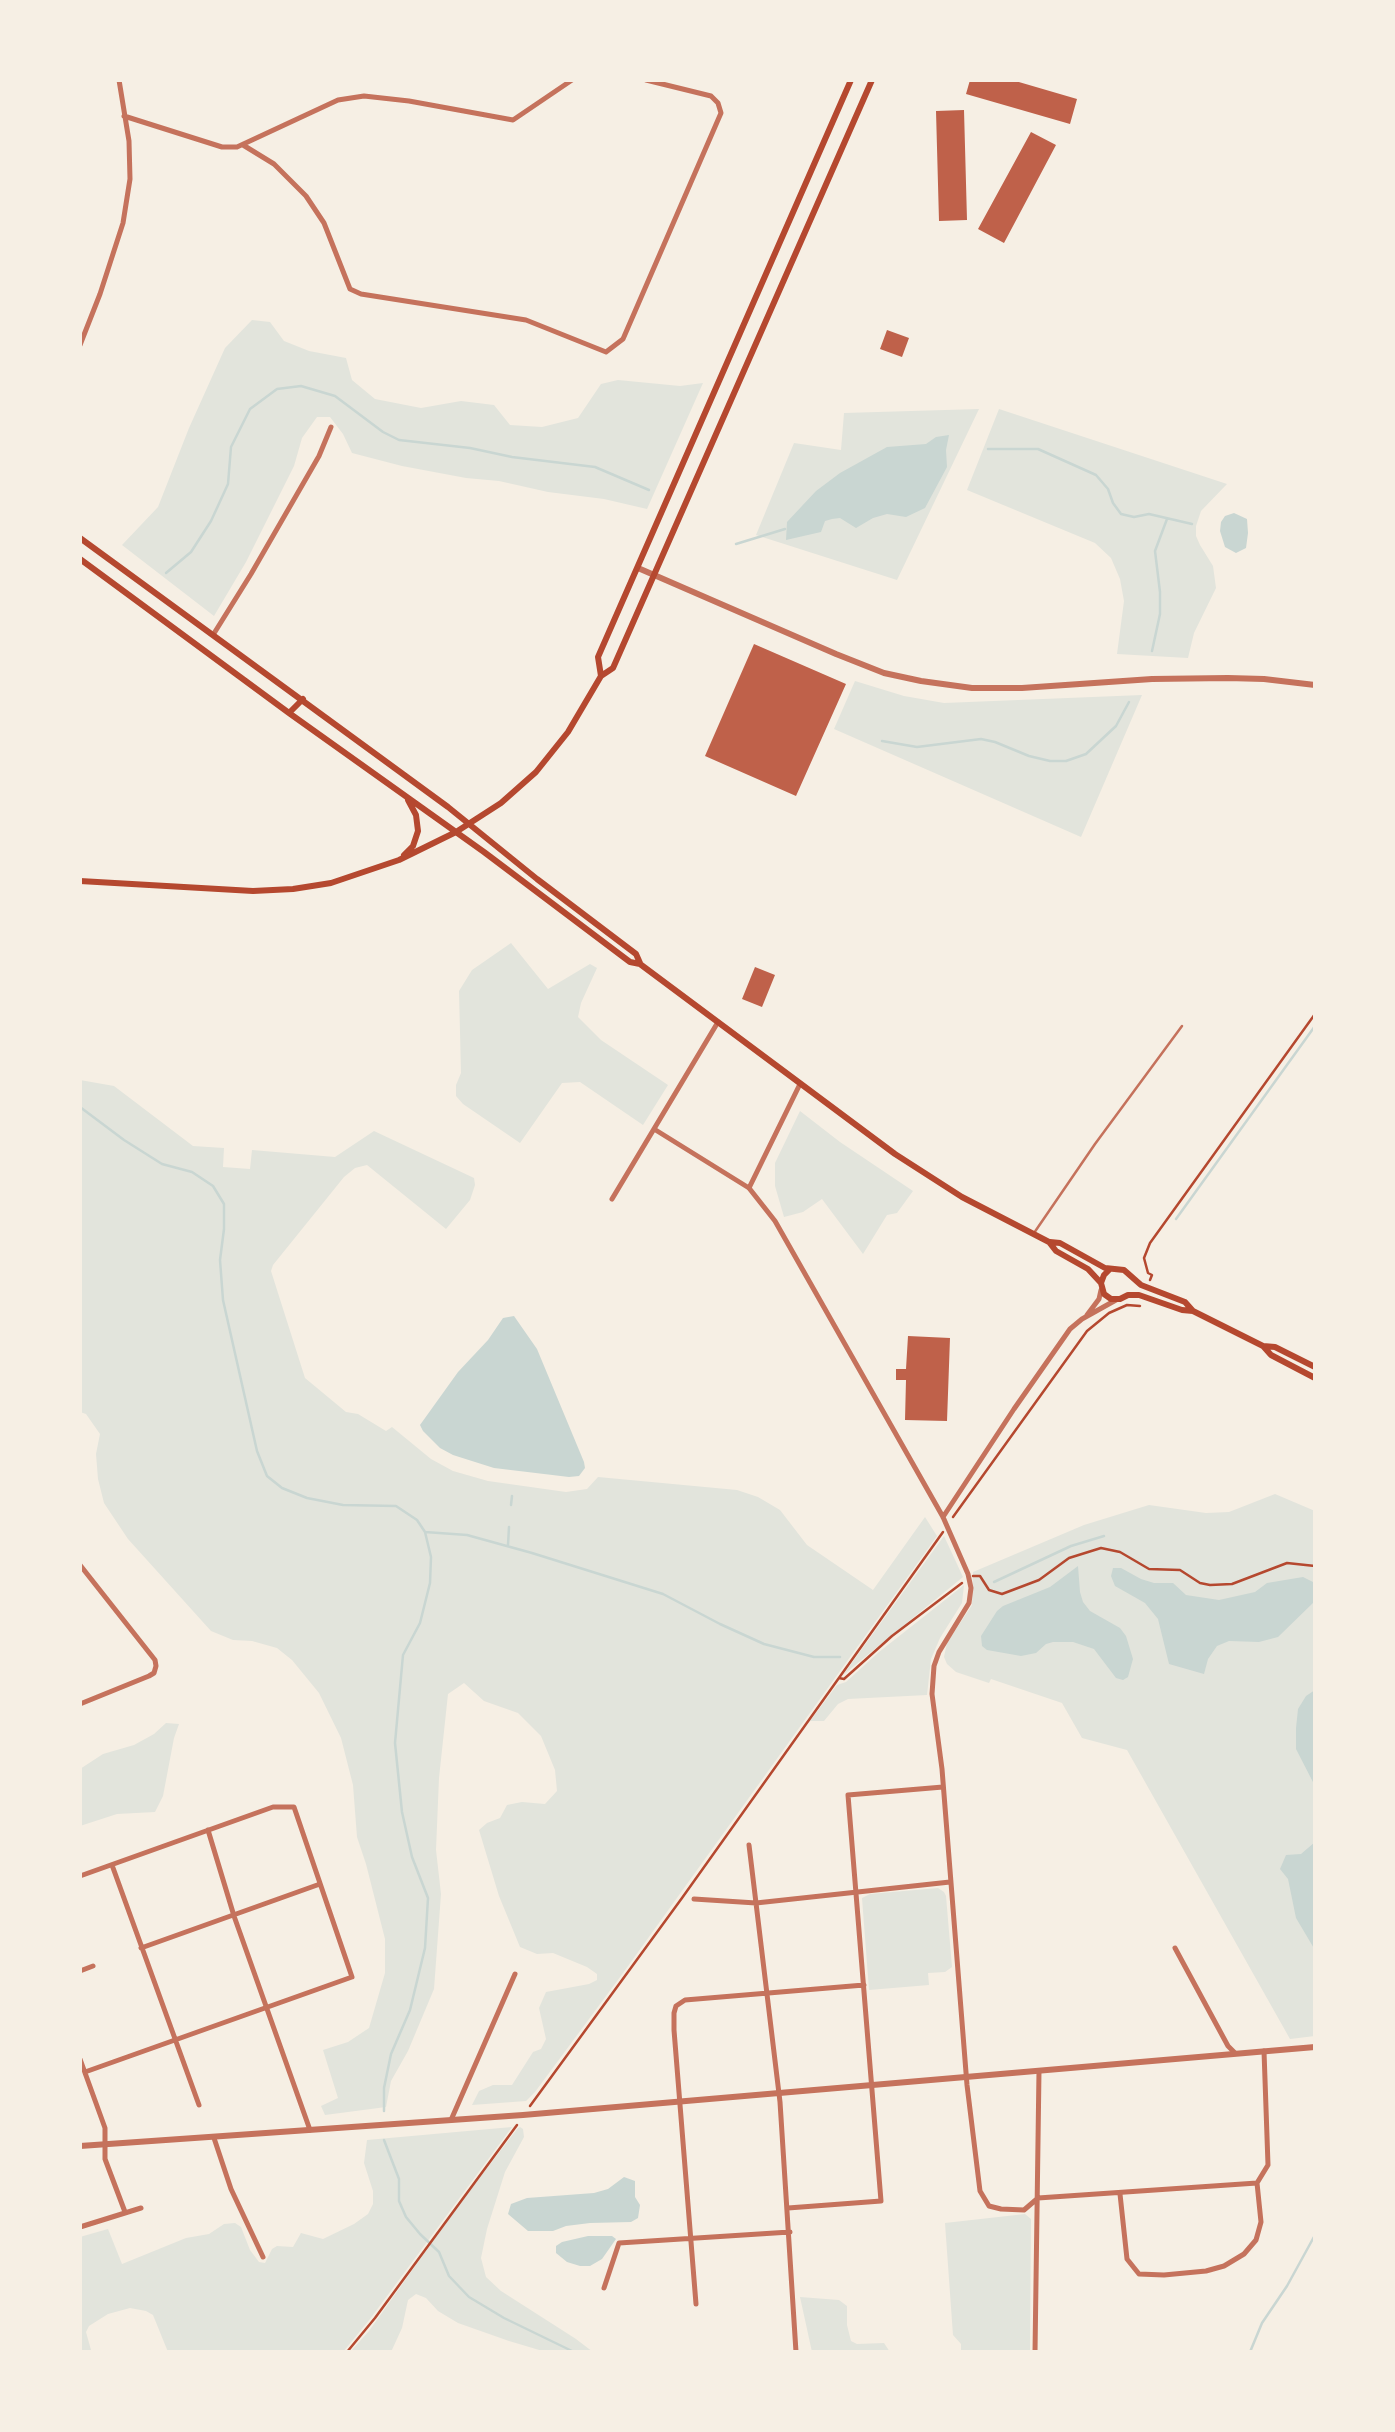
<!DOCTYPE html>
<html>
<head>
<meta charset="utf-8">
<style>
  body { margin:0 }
  #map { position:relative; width:1395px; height:2432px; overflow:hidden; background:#f6efe4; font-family:Inter,sans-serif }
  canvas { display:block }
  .frame { position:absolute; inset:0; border:82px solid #f6efe4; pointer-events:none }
</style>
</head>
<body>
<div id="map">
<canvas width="1395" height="2432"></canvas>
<div class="frame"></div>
</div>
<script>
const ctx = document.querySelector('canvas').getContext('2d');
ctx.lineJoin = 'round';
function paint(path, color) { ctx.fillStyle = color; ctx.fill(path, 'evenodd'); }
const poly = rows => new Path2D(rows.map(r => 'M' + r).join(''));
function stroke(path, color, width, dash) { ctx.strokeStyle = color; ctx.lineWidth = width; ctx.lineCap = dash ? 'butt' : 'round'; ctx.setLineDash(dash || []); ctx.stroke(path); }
const green = poly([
  [252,320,270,322,284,341,309,351,346,358,352,380,375,399,421,408,461,401,494,405,510,425,542,427,578,418,601,384,618,380,680,386,703,383,647,509,604,499,548,492,499,481,466,478,402,466,352,453,343,434,330,417,317,417,302,438,294,466,246,562,214,616,122,545,158,507,189,428,225,348],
  [979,409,897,580,756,535,794,443,841,450,844,413],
  [999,409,1227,484,1201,511,1196,526,1196,536,1200,545,1213,566,1216,588,1194,633,1188,658,1117,654,1124,601,1120,579,1111,558,1095,543,967,490],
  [855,681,904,696,944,703,1142,695,1081,837,834,729],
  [511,943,548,989,590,964,597,968,581,1003,578,1017,601,1040,668,1085,643,1125,580,1082,562,1083,520,1143,463,1104,456,1096,456,1085,461,1073,459,991,472,970],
  [80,1080,114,1086,193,1146,224,1148,223,1167,250,1169,252,1150,335,1157,374,1131,474,1178,475,1185,470,1200,446,1229,367,1165,355,1168,344,1177,273,1265,271,1271,305,1378,346,1412,358,1414,386,1431,392,1427,431,1459,453,1471,488,1481,566,1492,587,1489,598,1477,737,1490,758,1497,780,1510,807,1545,873,1590,925,1517,937,1536,623,1973,535,2092,526,2101,472,2105,479,2091,493,2085,512,2085,533,2052,541,2049,546,2039,539,2008,546,1992,589,1984,597,1980,597,1974,587,1967,553,1953,537,1954,520,1947,499,1896,479,1830,487,1823,500,1818,507,1805,522,1802,545,1804,557,1791,555,1770,541,1736,518,1713,484,1701,464,1683,448,1694,439,1778,436,1850,441,1894,434,1989,408,2051,391,2081,386,2107,325,2115,321,2106,338,2098,323,2050,348,2042,369,2028,385,1973,385,1939,366,1864,357,1837,353,1785,341,1738,319,1693,292,1660,277,1648,252,1641,233,1640,211,1631,128,1539,104,1503,98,1479,96,1454,100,1434,86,1414,80,1412],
  [800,1111,840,1142,913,1191,897,1213,887,1215,863,1254,822,1199,803,1212,784,1217,775,1186,775,1163],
  [1275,1494,1315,1511,1315,2036,1290,2039,1127,1750,1082,1738,1062,1703,991,1679,989,1683,956,1672,947,1664,944,1657,947,1643,972,1605,973,1572,1084,1525,1149,1505,1206,1513,1229,1512],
  [944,1536,963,1577,843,1675],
  [964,1585,962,1603,940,1638,931,1659,927,1695,848,1699,838,1704,824,1721,810,1721,837,1685,846,1682,879,1652],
  [166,1723,179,1724,174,1738,163,1796,155,1812,117,1814,80,1826,80,1769,103,1754,134,1745,154,1734],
  [938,1888,944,1892,946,1896,952,1967,945,1972,928,1973,929,1985,869,1990,862,1898,870,1894],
  [512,2127,370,2319,343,2352,168,2352,153,2315,146,2311,130,2308,108,2314,89,2326,86,2332,91,2350,80,2352,80,2237,108,2229,122,2264,186,2238,209,2234,224,2224,235,2223,241,2227,250,2250,259,2262,265,2263,272,2249,277,2246,293,2247,301,2233,323,2239,354,2224,368,2214,373,2204,373,2191,364,2163,367,2140],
  [520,2127,523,2129,524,2137,505,2172,487,2229,481,2258,486,2277,501,2291,576,2339,593,2352,546,2352,509,2341,458,2323,438,2311,426,2298,416,2294,408,2300,402,2328,391,2352,350,2352,369,2331,460,2203,518,2128],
  [1025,2214,1031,2219,1030,2352,961,2352,961,2344,953,2335,945,2223],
  [800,2297,839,2300,847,2306,847,2325,851,2341,857,2344,884,2343,890,2352,812,2352]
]);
const water = poly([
  [949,435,946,450,947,467,925,508,906,517,887,514,873,518,856,528,840,518,832,519,825,521,821,532,786,540,787,522,816,491,840,473,887,447,926,444,936,437],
  [1234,513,1247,519,1248,533,1246,548,1236,553,1225,547,1220,531,1221,522,1225,516],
  [514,1316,537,1349,584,1462,585,1468,579,1476,569,1477,494,1468,453,1455,440,1448,423,1431,420,1425,458,1372,488,1340,503,1318],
  [1078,1566,1080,1592,1083,1602,1090,1611,1120,1628,1126,1636,1133,1659,1128,1677,1123,1680,1116,1678,1094,1649,1073,1642,1053,1642,1046,1644,1036,1653,1021,1656,987,1650,982,1646,981,1636,997,1611,1003,1606,1050,1587],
  [1113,1568,1121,1568,1141,1579,1154,1583,1173,1583,1186,1595,1219,1600,1255,1592,1267,1583,1303,1577,1315,1583,1315,1601,1278,1637,1259,1642,1229,1641,1217,1646,1208,1659,1204,1674,1169,1664,1158,1619,1145,1603,1115,1586,1111,1576],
  [1315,1690,1315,1786,1296,1749,1296,1728,1298,1709,1306,1696],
  [1315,1842,1315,1950,1296,1918,1288,1879,1280,1869,1286,1855,1301,1854],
  [624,2177,635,2181,635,2197,640,2205,638,2218,631,2222,590,2223,566,2226,553,2231,528,2231,508,2214,511,2204,527,2198,594,2193,608,2189],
  [588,2236,612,2236,616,2239,602,2259,590,2266,580,2266,567,2262,556,2253,556,2246,562,2242]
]);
const stream = poly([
  [988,449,1038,449,1096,475,1108,489,1113,503,1121,514,1134,517,1149,514,1192,524],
  [736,544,785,529],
  [166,573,191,552,211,521,228,484,231,447,250,409,277,389,301,386,335,396,383,432,399,440,470,448,512,457,595,467,649,490],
  [1152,651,1160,614,1160,592,1155,551,1167,519],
  [882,741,917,747,981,739,995,742,1029,756,1050,761,1066,761,1086,754,1116,726,1129,702],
  [80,1107,124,1140,162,1164,192,1172,213,1186,224,1204,224,1229,220,1260,223,1300,257,1451,267,1476,282,1488,307,1498,343,1505,396,1506,417,1520,425,1532,431,1557,430,1583,420,1623,403,1655,395,1743,402,1812,412,1857,428,1898,425,1948,410,2010,391,2054,384,2088,384,2111],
  [1176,1219,1315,1026],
  [511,1505,512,1496],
  [425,1532,467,1535,532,1553,663,1594,720,1624,764,1644,814,1657,840,1657],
  [508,1545,509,1527],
  [994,1582,1071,1546,1104,1536],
  [384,2140,399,2179,399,2201,406,2217,420,2234,439,2252,449,2276,469,2297,504,2318,574,2352],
  [1250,2352,1262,2323,1287,2286,1315,2235]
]);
const building = poly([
  [970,80,1012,80,1077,99,1070,124,966,94],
  [964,110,967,220,939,221,936,111],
  [1031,132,1056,145,1004,243,978,229],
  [887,330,909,338,902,357,880,349],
  [754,644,846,684,796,796,705,756],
  [755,967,775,975,762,1007,742,999],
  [908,1336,950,1338,947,1421,905,1420,906,1380,896,1380,896,1369,906,1369]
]);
const path = poly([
  [1150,1280,1152,1275,1148,1273,1144,1258,1150,1243,1315,1014],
  [953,1517,1087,1331,1109,1313,1127,1305,1140,1306],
  [973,1576,980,1576,989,1590,1002,1594,1039,1580,1069,1558,1101,1548,1120,1552,1149,1569,1180,1570,1200,1583,1210,1585,1232,1584,1287,1563,1315,1566],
  [839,1678,844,1679,892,1636,962,1583],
  [530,2106,682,1898,943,1532],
  [347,2352,375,2318,517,2125]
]);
const service = poly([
  [1034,1233,1095,1144,1182,1026]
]);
const minor = poly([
  [124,116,222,147,237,147,338,100,364,96,409,101,513,120,572,80],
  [243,145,274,164,306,196,324,223,350,289,361,294,526,320,606,352,623,339,721,113,718,103,711,96,646,80],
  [80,345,100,294,123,223,130,179,129,141,119,80],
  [213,635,251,574,319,456,331,427],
  [654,1129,749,1188,775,1221,943,1517,968,1574,971,1588,969,1603,939,1652,934,1666,932,1694,942,1769,967,2085,980,2191,989,2206,1001,2209,1024,2210,1038,2198,1257,2183],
  [749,1188,800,1084],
  [612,1199,718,1022],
  [1087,1315,1099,1299,1101,1290],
  [943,1517,1014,1409,1070,1329,1082,1319,1116,1300],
  [80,1565,155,1660,156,1666,154,1673,149,1676,80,1704],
  [208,1830,234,1916,310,2130],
  [749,1845,780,2102,796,2352],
  [112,1865,199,2105],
  [80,1876,273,1807,294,1807,352,1977,85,2072],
  [694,1899,756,1903,950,1882],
  [141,1948,320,1884],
  [1175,1948,1228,2046,1235,2053],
  [80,1971,93,1966],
  [80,2059,105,2128,105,2159,125,2212],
  [451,2120,515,1974],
  [214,2138,231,2189,263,2257],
  [1257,2183,1268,2165,1264,2051],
  [1120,2194,1127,2259,1139,2274,1164,2275,1206,2271,1224,2266,1244,2254,1256,2240,1261,2222,1257,2183],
  [788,2208,881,2201,848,1795,943,1787],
  [80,2227,141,2208],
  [604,2288,619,2243,790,2232],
  [696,2304,674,2030,674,2013,676,2006,685,2000,864,1985],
  [1035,2352,1039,2071]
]);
const tertiary = poly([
  [638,568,836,654,884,673,921,681,972,688,1022,688,1152,679,1228,678,1264,679,1315,685],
  [80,2146,523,2115,1315,2047]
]);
const secondary = poly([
  [80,538,448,807,537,879,636,954,640,963],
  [80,559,289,713,484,852,630,962,640,964,895,1154,962,1197,1049,1242,1056,1251,1088,1269,1101,1283],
  [601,676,598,657,851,80],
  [289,713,303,699],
  [404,855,413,846,418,831,416,815,408,800],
  [80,881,253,891,293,889,331,883,399,860,456,832,501,803,536,772,568,732,601,676,613,668,872,80],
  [1050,1242,1060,1243,1105,1268,1124,1270,1141,1285,1185,1302,1193,1311,1263,1346,1271,1355,1315,1378],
  [1109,1270,1104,1275,1101,1283,1104,1294,1111,1299,1120,1299,1128,1295,1139,1295,1182,1310,1193,1311],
  [1263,1346,1275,1347,1315,1367]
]);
paint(green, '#e2e4dc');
paint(water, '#c9d6d2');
stroke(stream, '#c9d6d2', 2.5);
paint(building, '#bf614a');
stroke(path, '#b5482f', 2.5);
stroke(service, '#c5725c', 2.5);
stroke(minor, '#c5725c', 5);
stroke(tertiary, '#c5725c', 6);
stroke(secondary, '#b5482f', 6);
</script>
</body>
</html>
